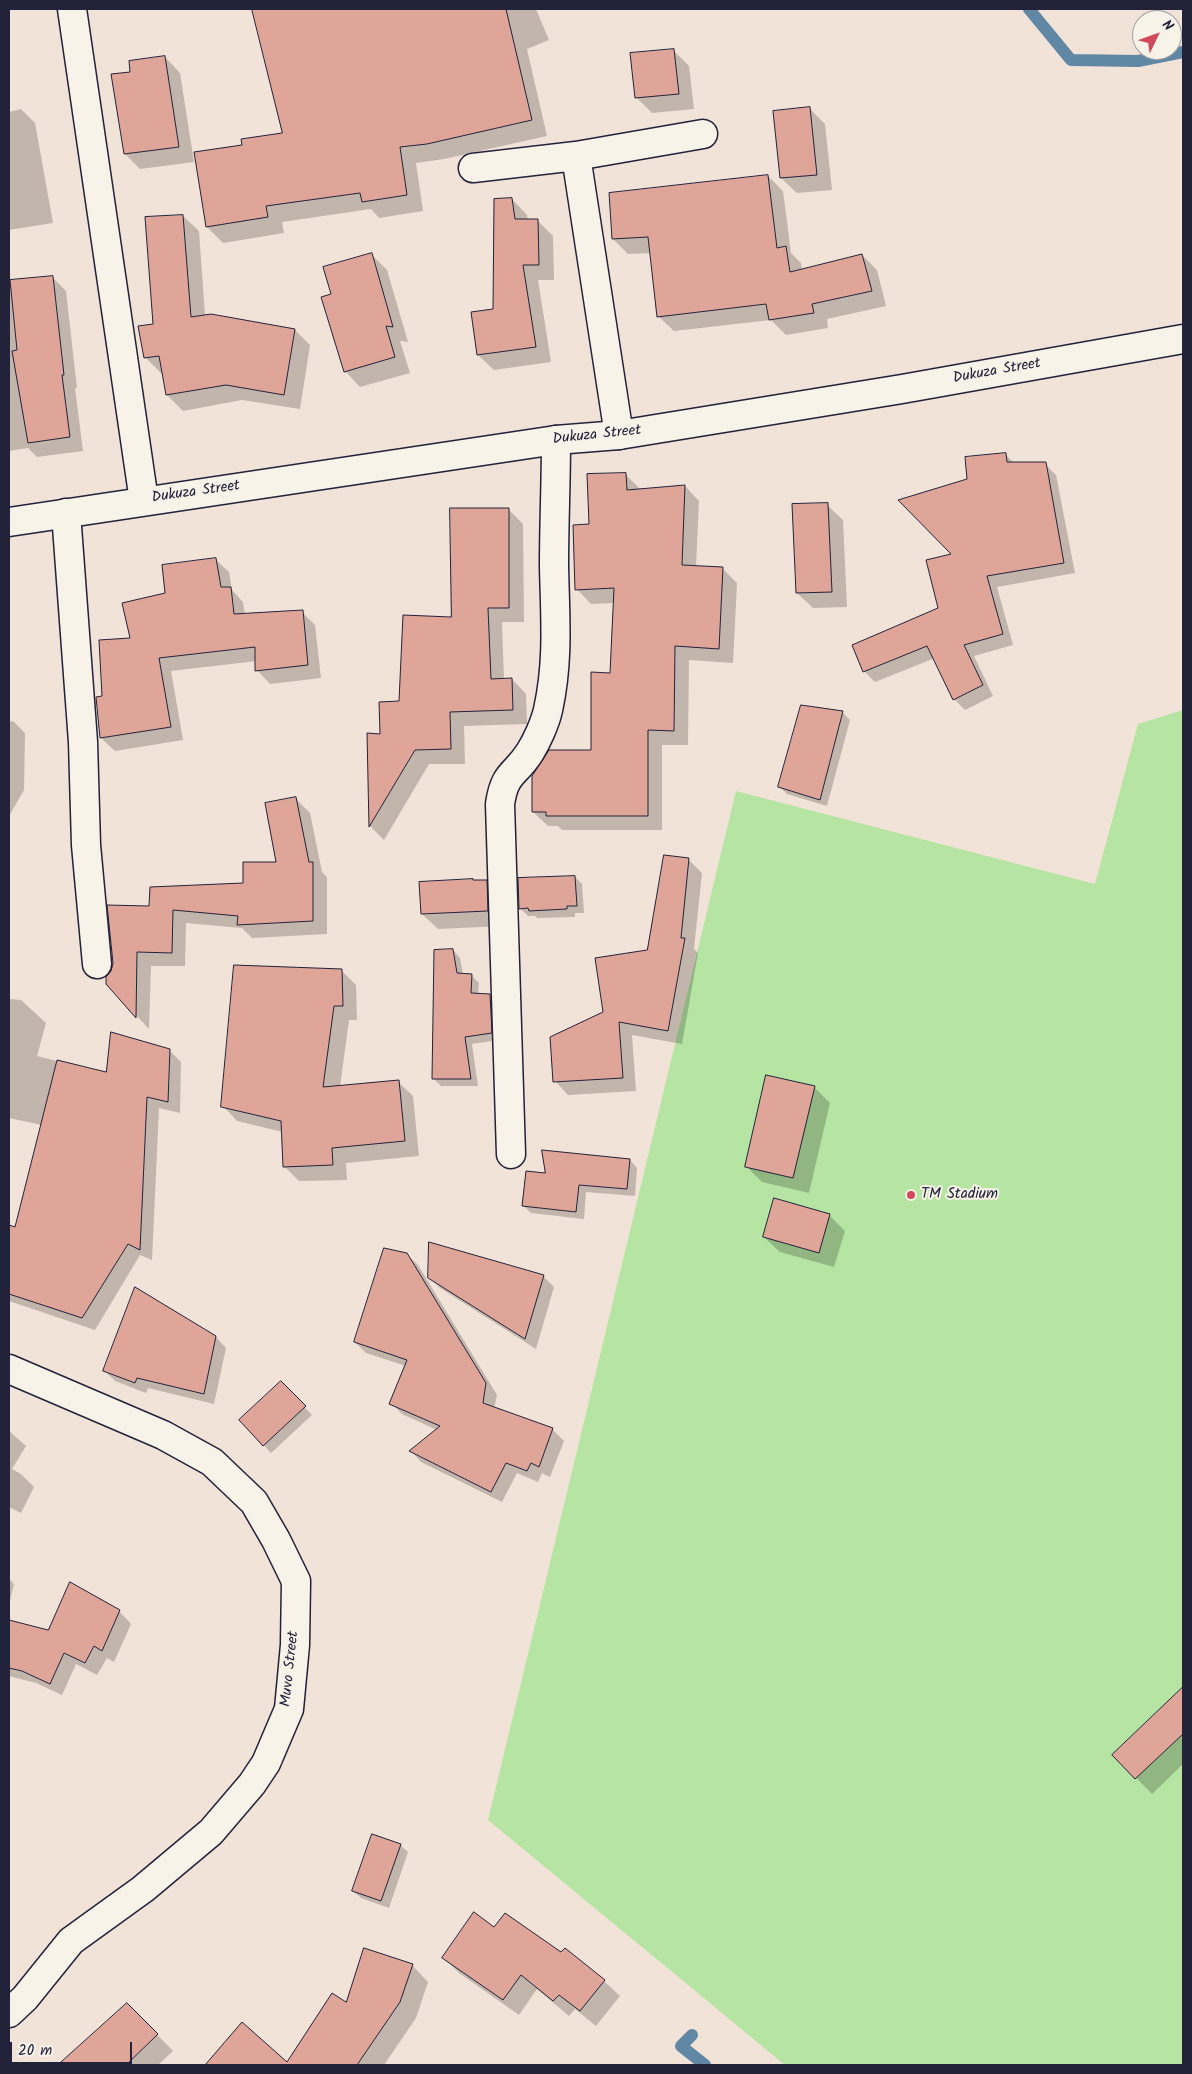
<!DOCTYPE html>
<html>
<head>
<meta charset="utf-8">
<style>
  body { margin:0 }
  #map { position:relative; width:1192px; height:2074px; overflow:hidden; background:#f2e3d8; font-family:Kalam,sans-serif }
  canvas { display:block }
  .frame { position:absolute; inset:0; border:10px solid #22223b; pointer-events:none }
  .north { position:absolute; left:1132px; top:10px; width:50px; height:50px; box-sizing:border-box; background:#f7f3e8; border:1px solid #a29fa3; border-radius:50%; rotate:48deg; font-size:14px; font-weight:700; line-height:20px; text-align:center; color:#22223b }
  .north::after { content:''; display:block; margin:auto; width:18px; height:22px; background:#d1495b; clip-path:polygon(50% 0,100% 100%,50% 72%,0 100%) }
  .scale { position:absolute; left:10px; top:2042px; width:122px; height:22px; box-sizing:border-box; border:2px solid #22223b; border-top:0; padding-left:6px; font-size:15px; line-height:18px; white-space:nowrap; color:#22223b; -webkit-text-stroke:4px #f7f3e8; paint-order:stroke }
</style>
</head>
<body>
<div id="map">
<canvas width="1192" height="2074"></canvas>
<div class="frame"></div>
<div class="north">N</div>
<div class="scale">20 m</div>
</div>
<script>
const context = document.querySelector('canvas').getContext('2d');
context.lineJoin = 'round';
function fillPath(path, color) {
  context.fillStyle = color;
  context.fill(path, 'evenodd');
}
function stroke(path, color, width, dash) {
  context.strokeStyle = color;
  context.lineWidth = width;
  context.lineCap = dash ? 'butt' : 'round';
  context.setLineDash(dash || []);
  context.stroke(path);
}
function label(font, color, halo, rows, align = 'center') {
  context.font = font + ' Kalam,sans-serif';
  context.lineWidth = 4;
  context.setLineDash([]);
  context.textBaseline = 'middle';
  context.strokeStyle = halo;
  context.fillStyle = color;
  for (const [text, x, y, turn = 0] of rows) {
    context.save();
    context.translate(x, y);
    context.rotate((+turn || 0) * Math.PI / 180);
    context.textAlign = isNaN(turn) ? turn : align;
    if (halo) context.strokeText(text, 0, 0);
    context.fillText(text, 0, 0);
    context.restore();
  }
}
fillPath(new Path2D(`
  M1183 710V2065H785L488 1820 736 791 1095 884 1138 724Z`), '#b6e4a2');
fillPath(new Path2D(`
  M253 9H536L549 40 527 49 547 136 444 159 416 163 423 211 379 218 371 209 282 222 284 233 223 243 207 227 243 146 284 134Z
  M673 50 689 66 694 109 652 113 636 97Z
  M165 57 180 73 194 162 140 169 125 154 131 73Z
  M809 108 825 124 832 190 797 193 781 178Z
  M21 109 35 123 53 223 9 230V112Z
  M768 176 783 191 791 253 801 263 802 271 862 255 877 270 886 306 827 319 828 328 786 335 771 320 674 331 658 316 651 253 628 254 613 239Z
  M512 199 527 215 528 221H538L553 236 554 280H538L551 362 494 370 478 355 495 310Z
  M183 216 199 231 205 316 295 330 310 345 300 409 242 400 183 411 167 395 163 373H161L146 358Z
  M371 254 387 270 408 342 400 341 410 373 360 387 345 371 332 294Z
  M52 277 66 291 77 388H75L83 451 37 457 28 448 9 451V281Z
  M1005 454 1014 463 1045 464 1056 475 1075 573 997 587 1013 645 974 656 993 696 965 710 954 699 935 658 875 682 864 671 940 609 954 555 968 480Z
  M626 475 641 490 685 486 699 501 696 567 722 568 737 583 733 663 689 660 688 745H662V830H562L558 826H548L533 812 592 752 611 674 614 603 591 604 577 589 590 525Z
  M827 505 843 520 847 607 813 608 797 593Z
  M508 509 523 524 524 622H502L504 680 512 679 526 694 527 724 464 726 465 764H429L384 840 370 826 368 734 381 735 452 618Z
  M215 559 229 572 232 590 243 602 245 615 302 612 315 625 321 678 270 684 257 670V661L171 671 183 740 115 751 101 738 103 697 131 639 167 594Z
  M842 712 850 720 827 806 787 794 780 787Z
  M9 713 10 722 13 721 25 733 24 790 9 816Z
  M296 799 310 813 322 872 327 877V934L252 938 242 928 186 923 185 966H151L149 1029 107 984 151 908 245 885 277 863Z
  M688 859 702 873 694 949 698 953 682 1044 632 1035 636 1091 568 1095 555 1081 648 952Z
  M575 877 582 884 584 913H575V917L537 918 535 916H528L520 908Z
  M486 881 502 897 503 926 438 929 422 914Z
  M453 950 460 958 463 975H471L479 983 478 995 490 996 498 1003 499 1040 472 1044 478 1086H441L434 1079Z
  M341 970 356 985 357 1020H349L340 1087 398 1082 413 1096 419 1156 346 1163 347 1180 299 1181 284 1166 283 1132 237 1121 223 1106Z
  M9 999 21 1000 46 1023 37 1056 107 1074 169 1050 181 1062 180 1113 159 1108 152 1260 140 1255 95 1330 9 1301V1226L16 1229 42 1125 9 1118Z
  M814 1087 830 1103 809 1193 762 1182 746 1166Z
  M630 1160 637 1168 635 1196 586 1192 584 1219 531 1213 523 1205 547 1174Z
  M829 1215 845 1231 834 1267 780 1252 764 1237Z
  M406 1254 418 1265 497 1395 494 1409 553 1430 564 1441 550 1477 542 1473 538 1482 517 1473 502 1502 421 1462 411 1451 437 1430 402 1414 391 1403 406 1366 366 1353 355 1342Z
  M543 1276 554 1287 536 1349 440 1288 429 1277Z
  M216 1337 226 1348 214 1404 148 1388 146 1393 115 1381 105 1371Z
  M281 1383 312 1415 271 1453 240 1420Z
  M9 1431 26 1446 12 1469 21 1474 34 1487 21 1513 9 1507Z
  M9 1579 14 1584 9 1605Z
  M119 1611 131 1624 114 1662 107 1658 97 1675 76 1664 62 1695 36 1683 9 1676V1621L48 1632Z
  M1183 1688V1764L1152 1794 1114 1755Z
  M400 1845 408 1852 389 1908 361 1898 353 1891Z
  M495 1929 562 1954 604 1981 620 1996 596 2026 575 2009 569 2016 537 1989 519 2015 459 1973 444 1958Z
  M412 1965 428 1982 416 2018 384 2065H228L216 2054 287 2063 346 2004Z
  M127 2004 173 2051 158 2065H60Z`), '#0003');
stroke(new Path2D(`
  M1029 9 1071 60 1138 61 1183 52
  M692 2035 681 2046 705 2065`), '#6087a4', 12);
const building = new Path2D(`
  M252 9H506L532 120 427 144 400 147 407 195 362 202 360 193 266 206 268 217 206 227 194 152 242 145 241 139 282 133Z
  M674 49 679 94 635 98 630 53Z
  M165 56 179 147 124 154 111 74 130 72 129 61Z
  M810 107 817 175 780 178 773 111Z
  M768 175 777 248 786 246 790 272 862 254 872 291 812 304 814 313 769 320 766 304 657 317 648 237 612 239 609 193Z
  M512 198 515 219H538L539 265H523L536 347 477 355 471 312 493 309 494 199Z
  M183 215 191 317 211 314 295 329 284 395 226 385 166 395 159 356 144 358 138 326 153 324 145 217Z
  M372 253 393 327 386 326 395 357 344 372 321 297 331 294 323 267Z
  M53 276 64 375H62L70 437 28 443 12 351 17 350 10 280Z
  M1006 453 1007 462H1046L1064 563 987 576 1003 634 964 645 983 685 953 700 927 646 863 672 852 645 938 608 926 560 951 554 898 500 967 479 965 457Z
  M626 473 627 490 685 485 682 565 723 567 719 649 675 646 674 731 648 730V816H546V812H532V776L549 750H591V672L610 673 614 588 575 590 573 525 589 524 587 474Z
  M828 503 832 592 796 593 792 504Z
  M450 508H509V608H488L491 679 512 678 513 710 450 712 451 749 415 750 369 827 367 733 380 734 379 702 399 701 403 615 451 617Z
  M216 558 221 587H231L234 614 303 610 308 665 255 671V647L159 658 171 727 100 738 96 697 102 696 99 640 130 638 122 603 165 593 162 565Z
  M801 705 843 711 820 800 778 787Z
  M296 797 309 862H313V921L237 925 238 916 173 910 172 953 137 952 136 1018 106 984V977L111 971 113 963 107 905 149 906 150 887 243 883V862H276L265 803Z
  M664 855 689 858 681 938H685L668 1031 619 1022 623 1078 553 1082 550 1037 603 1012 595 958 647 950Z
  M575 876 577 906H567V909L529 911 528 908 519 909 518 878Z
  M473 879V880H487L488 911 421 914 419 882Z
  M453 949 457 973 472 974 471 993 490 994 492 1033 465 1037 471 1079H432L434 950Z
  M234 965 342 969 343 1006H334L323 1087 399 1080 405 1141 332 1148 333 1165 283 1167 281 1121 221 1107Z
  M111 1032 170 1049 168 1102 147 1097 140 1250 128 1244 82 1318 9 1294V1225L15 1227 57 1060 106 1072Z
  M766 1075 815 1086 793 1178 745 1167Z
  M542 1150 630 1159 627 1189 579 1185 576 1212 522 1206 526 1171 545 1173Z
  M774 1198 830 1214 819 1253 763 1237Z
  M429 1242 544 1275 525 1339 428 1278Z
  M384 1248 407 1253 486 1383 483 1403 553 1428 539 1467 531 1463 527 1471 506 1463 491 1492 409 1451 440 1426 389 1404 407 1360 354 1342Z
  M135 1287 216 1336 204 1394 137 1378 135 1383 103 1371Z
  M281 1381 306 1406 263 1446 239 1420Z
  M70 1582 120 1610 102 1651 94 1646 85 1663 64 1653 50 1684 22 1671 9 1668V1620L48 1630Z
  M1183 1687V1734L1135 1779 1112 1755Z
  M372 1834 401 1844 381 1901 352 1891Z
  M474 1912 494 1927 505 1913 561 1952 565 1948 605 1980 580 2011 559 1995 553 2001 521 1975 503 2000 442 1958Z
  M364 1948 413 1964 400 2002 357 2065H205L242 2022 287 2062 332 1993 346 2002Z
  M127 2003 158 2034 126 2065H58Z`);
fillPath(building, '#dea598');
stroke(building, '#22223b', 1);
const street = new Path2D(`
  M72 9 144 501
  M576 156 619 435
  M473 168 576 156 703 134
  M66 513 83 742 86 845 97 964
  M511 1154 500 804C505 771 515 776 530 752 537 741 545 723 548 710 559 660 555 616 554 566 554 524 556 482 556 440
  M9 1369 163 1435 212 1462 254 1502 276 1540 296 1581 295 1645 289 1709 266 1763 252 1784 211 1832 143 1889 71 1941 25 1998 9 2013`);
const secondary = new Path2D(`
  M9 522 556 440 619 435 902 389 1183 339`);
stroke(street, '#22223b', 31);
stroke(secondary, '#22223b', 31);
stroke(street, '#f7f3e8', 28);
stroke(secondary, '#f7f3e8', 28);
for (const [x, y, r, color] of [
  [911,1195,5,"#d1495b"]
]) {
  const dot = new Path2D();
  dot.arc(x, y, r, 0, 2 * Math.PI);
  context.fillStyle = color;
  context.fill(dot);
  stroke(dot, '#f7f3e8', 2);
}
label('15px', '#22223b', '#f7f3e8', [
  ["Dukuza Street",997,372,-10],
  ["Dukuza Street",597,436,-6],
  ["Dukuza Street",196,493,-8],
  ["Muvo Street",291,1669,-84]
]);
label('15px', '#22223b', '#f7f3e8', [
  ["TM Stadium",921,1195]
], 'left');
</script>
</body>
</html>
